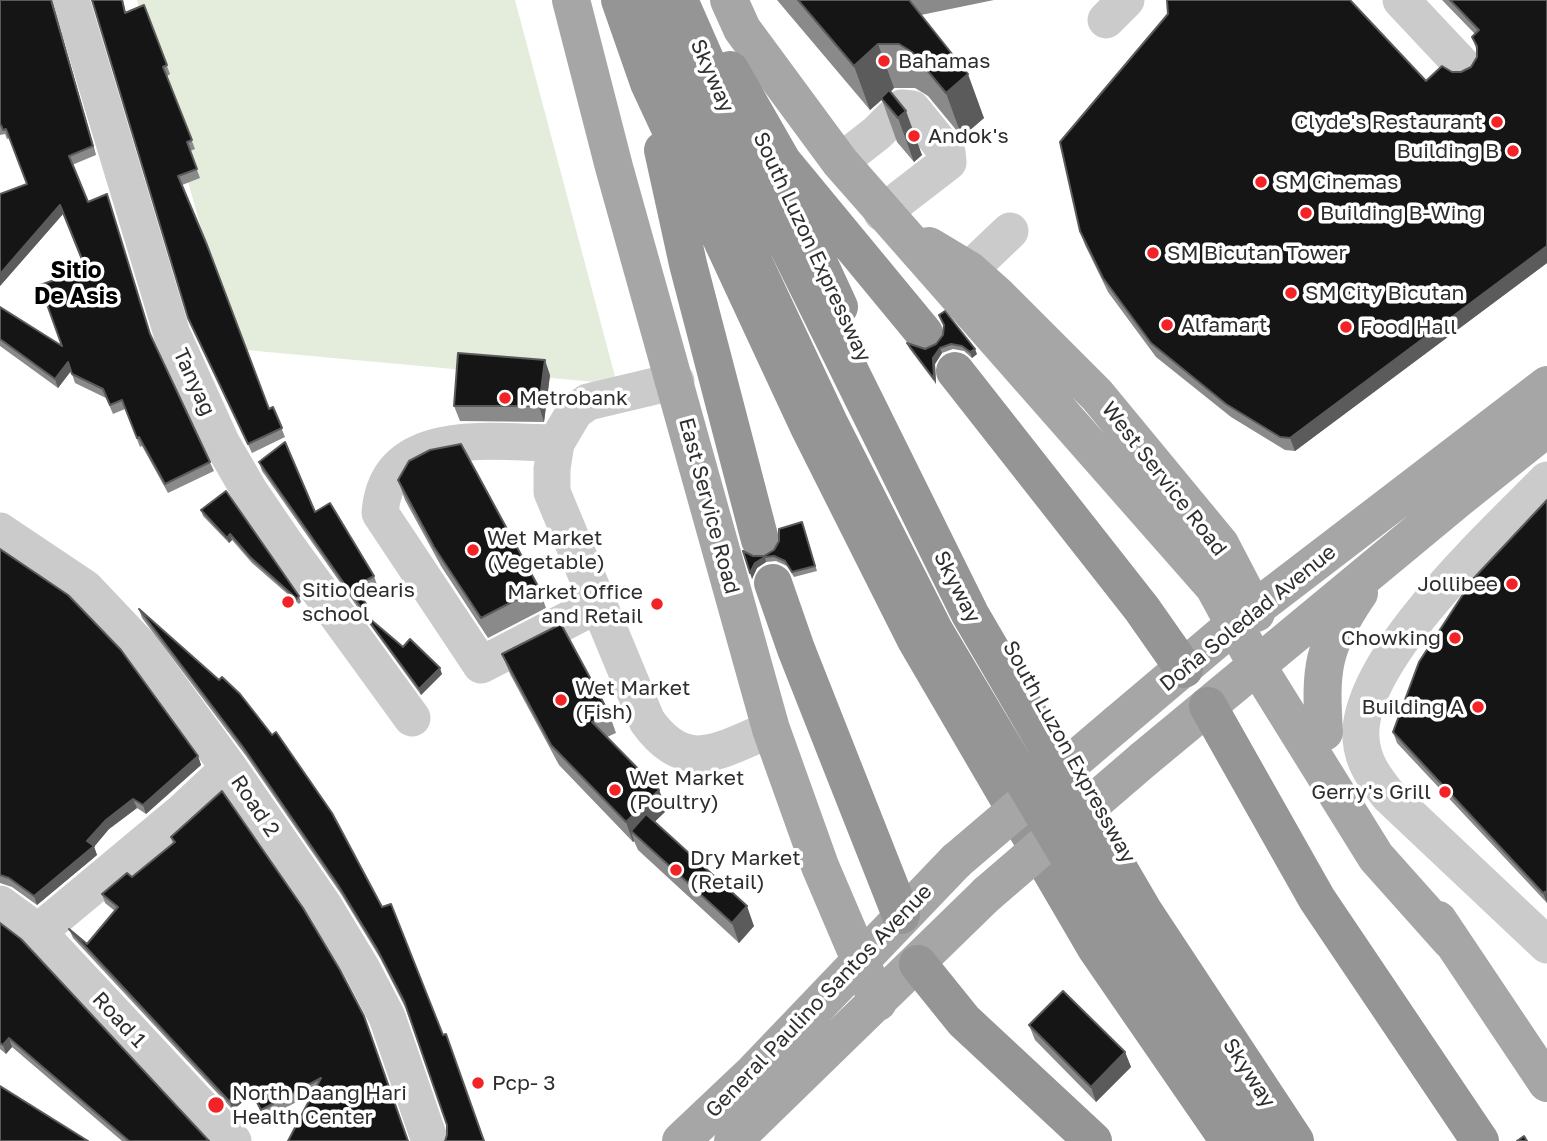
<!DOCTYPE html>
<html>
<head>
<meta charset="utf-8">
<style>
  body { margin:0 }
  canvas { display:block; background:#fff }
</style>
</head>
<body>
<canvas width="1547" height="1141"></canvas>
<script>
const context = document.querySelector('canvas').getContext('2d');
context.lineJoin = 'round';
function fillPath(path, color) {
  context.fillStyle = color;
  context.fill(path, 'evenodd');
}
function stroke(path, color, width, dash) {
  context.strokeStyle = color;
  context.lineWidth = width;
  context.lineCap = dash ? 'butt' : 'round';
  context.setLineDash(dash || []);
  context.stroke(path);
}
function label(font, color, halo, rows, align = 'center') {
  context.font = font + ' "Golos Text",sans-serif';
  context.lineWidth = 7;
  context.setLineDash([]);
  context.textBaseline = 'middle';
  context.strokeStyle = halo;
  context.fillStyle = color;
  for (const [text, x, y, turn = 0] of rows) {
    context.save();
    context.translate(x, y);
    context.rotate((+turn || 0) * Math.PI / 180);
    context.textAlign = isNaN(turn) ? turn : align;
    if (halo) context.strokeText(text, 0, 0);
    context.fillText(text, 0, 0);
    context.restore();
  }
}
fillPath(new Path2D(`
  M137 0H515L617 384 235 349Z`), '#e4eddb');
stroke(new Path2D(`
  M71 0 172 334 221 442 250 492 284 542 412 718
  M1401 0 1462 65
  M1106 20 1126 0
  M840 162 877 133 902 108 912 109 947 152 948 162 882 213
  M969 270 1010 231
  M676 381 588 402 575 411 556 443 552 469V492L647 721C686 776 720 750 771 729
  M556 443C493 443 387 424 380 513L481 665 599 604
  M1547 480C1495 533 1355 661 1361 739 1363 763 1374 777 1388 795L1547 945
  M0 531 85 588 140 646 229 768 324 906 362 969 387 1017 430 1141
  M0 904 38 932 233 1141
  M38 932 182 812 229 768`), '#cbcbcb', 37);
stroke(new Path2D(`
  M571 0 614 167 771 729 820 866 878 1002
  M729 0 742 29 840 162 1214 587 1256 664 1376 857 1451 941
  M929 246 969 270 998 296 1097 395 1220 544 1256 613
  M1118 723 1235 624 1547 385
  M1324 732C1320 669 1322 647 1359 593
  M1144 759 1459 498 1547 428
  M1438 920 1547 1083
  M681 1141 754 1072 956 861
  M733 1141 987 894`), '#a6a6a6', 38);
stroke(new Path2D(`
  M620 0 649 83 809 427 916 640 1096 948 1229 1141
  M730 70 782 161 924 333
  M756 127 839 307
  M663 150 688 264 760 540
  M955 371 1142 609 1184 669
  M773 583 796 649 901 915
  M1208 706 1317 899 1480 1141
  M918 964 964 1021 1093 1141`), '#959595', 38);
stroke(new Path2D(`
  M956 861 1118 723
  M987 894 1144 759`), '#a6a6a6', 38);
stroke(new Path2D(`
  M644 0 744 242 829 423 935 632 1113 931 1257 1141
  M679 0 780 230 970 614 1144 912 1295 1141`), '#959595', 38);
fillPath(new Path2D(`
  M0 0H52L96 155 72 165 88 202 214 471 168 493 142 446 140 447 125 409 113 414 106 398 75 383 71 371 58 388 0 346V307L62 346 85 269 63 214 0 286V194L27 184 10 138 7 139 5 134 0 135Z
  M92 0H123L126 13 144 5 170 74 167 76 195 149 190 151 200 178 182 185 269 409 273 407 285 437 252 453 188 318Z
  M777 0H994L921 15 984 118 962 137 928 96 915 88H894L891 92 922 155 914 162 897 142 882 100 870 110Z
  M1442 0H1547V263L1295 451 1285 450 1231 417 1156 357 1108 292 1085 245 1080 231 1426 81 1452 72H1461L1471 67 1477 57V51L1472 37 1475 34Z
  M943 335 977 354 972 358 964 351 953 349 942 353 935 364 936 384 909 348 907 343 925 349 936 344Z
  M550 375 544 422 460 421 454 406Z
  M259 462 315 512 374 576 377 585 360 595 370 614 367 616 403 647 442 674 421 695 365 618 262 471Z
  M398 480 539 588 546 608 488 638 441 566 405 500Z
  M226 491 299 596 301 602 299 604 252 563 232 540 229 543 203 516 201 510Z
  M1547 500V903L1397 743 1393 732Z
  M804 527 817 571 794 577 787 566 776 561 766 562 757 568 752 579 753 556H764Z
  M0 549 198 756 201 765 146 814 137 808 109 829 94 846 97 855 37 905 12 887 0 883Z
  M139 609 219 680 240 694 485 1141 447 1135V1125L406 1009 380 958 341 894 246 756 142 618Z
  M502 654 609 713 616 733 607 737 659 790 667 810 654 822 754 926 739 943 638 850 634 841 633 842 559 765 510 674Z
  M171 837 408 1141 313 1093 265 1119 252 1094 233 1110 73 938 69 929 87 944 115 911 105 903 102 894 132 877 173 844Z
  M0 923 209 1141H122L12 1047 6 1054 0 1049Z
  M1029 1025 1125 1052 1131 1067 1096 1102 1035 1040Z`), '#8a8a8a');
fillPath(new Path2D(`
  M51 0H52L96 155 93 146Z
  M878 44 894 88 870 110 854 66Z
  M968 74 984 118 962 137 946 93Z
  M906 111 922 155 914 162 898 118Z
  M60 205 63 214 0 286V274Z
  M1547 246V263L1295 451 1290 438Z
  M940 348 942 353 935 364 936 384 934 379 933 358Z
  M975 349 977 354 972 358 970 352Z
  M545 360 550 375 544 422 539 406Z
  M68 362 71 371 58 388 55 379Z
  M230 534 232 540 229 543 227 538Z
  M765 557 766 562 757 568 752 579 750 573 755 563Z
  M367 605 370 614 366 617 363 613 365 618 362 609Z
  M440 668 442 674 421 695 419 689Z
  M198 756 201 765 146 814 143 805Z
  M659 790 667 810 638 838 631 831 634 841 633 842 626 822Z
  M133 799 137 808 109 829 94 847 97 855 37 905 34 896 87 841 106 820Z
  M1547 891V903L1543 893Z
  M747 906 754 926 739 943 732 923Z
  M9 1038 12 1047 6 1054 3 1045Z
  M1125 1052 1131 1067 1096 1102 1091 1087Z
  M248 1085 252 1094 233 1110 229 1101Z`), '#5b5b5b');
const building = new Path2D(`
  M0 0H51L93 146 69 156 88 202 107 194 150 334 210 462 165 484 139 437 137 438 122 400 110 405 103 389 72 374 68 362 55 379 0 339V307L62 346 40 285 86 269 60 205 0 274V194L27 184 6 129 3 130 1 125H0Z
  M92 0H122L125 13 144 5 167 65 163 67 192 140 187 142 197 169 178 176 207 245 269 409 273 407 282 428 248 444 188 318Z
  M798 0H909L968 74 946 93 912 52 899 44H878L854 66Z
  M1167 0H1350L1426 81 1442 66 1452 72H1461L1471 67 1477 57V46L1472 37 1479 30 1450 0H1547V246L1290 438 1280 437 1226 404 1151 343 1103 278 1080 231 1060 142 1168 14Z
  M889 90 906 111 898 118 881 98Z
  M945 311 975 349 970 352 962 346 951 344 940 348 933 358 934 379 907 343 925 349 936 344 943 335 944 325 939 315Z
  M458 353 545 360 539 406H454Z
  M285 442 315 512 330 503 374 576 354 587 367 605 362 609 259 462Z
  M461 444 539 588 481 618 434 547 398 480 409 461 430 450Z
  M226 491 299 596 297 599 250 557 230 534 227 538 201 510Z
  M1547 500V891L1543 893 1393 732 1419 662 1473 579Z
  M802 522 815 566 792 572 785 561 774 556 765 557 755 563 750 573 743 551 753 556H764L774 550 779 541V529Z
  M0 549 68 595 121 650 198 756 143 805 133 799 106 820 87 841 94 846 34 896 9 878 0 875Z
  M139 609 219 680 222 677 240 694 272 735 276 732 332 813 382 907 391 904 443 1035 446 1034 484 1141H445L447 1135V1125L404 1001 377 949 338 885 243 747Z
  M363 613 403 647 410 639 440 668 419 689Z
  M561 624 609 713 592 722 659 790 626 822 551 745 502 654Z
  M222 791 303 908 340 970 364 1016 408 1141H288L321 1078 261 1110 248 1085 229 1101 69 929 87 944 118 907 102 894 127 873 132 877 175 842 171 837Z
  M646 814 747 906 732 923 631 831Z
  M0 923 21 939 209 1141H129L9 1038 3 1045 0 1043Z
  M1063 991 1125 1052 1091 1087 1029 1025Z
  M0 1086 88 1141H0Z
  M1524 1136 1527 1141H1517Z`);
fillPath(building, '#151515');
stroke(building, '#5b5b5b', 2);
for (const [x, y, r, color] of [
  [884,61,7,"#f32226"],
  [1497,122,7,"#f32226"],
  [914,136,7,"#f32226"],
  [1513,151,7,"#f32226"],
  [1261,182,7,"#f32226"],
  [1306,213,7,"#f32226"],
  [1153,253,7,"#f32226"],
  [1291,293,7,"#f32226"],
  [1167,325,7,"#f32226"],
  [1346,327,7,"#f32226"],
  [505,398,7,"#f32226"],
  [473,550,7,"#f32226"],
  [1512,584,7,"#f32226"],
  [288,602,7,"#f32226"],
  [657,604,7,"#f32226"],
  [1455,638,7,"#f32226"],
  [561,700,7,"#f32226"],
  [1478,707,7,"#f32226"],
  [615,790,7,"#f32226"],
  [1445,792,7,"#f32226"],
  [676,870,7,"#f32226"],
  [478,1083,7,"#f32226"],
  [216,1105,9,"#f32226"]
]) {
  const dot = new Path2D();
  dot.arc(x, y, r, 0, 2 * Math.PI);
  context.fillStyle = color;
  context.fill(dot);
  stroke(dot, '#fff', 2.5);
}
label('21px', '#2e2e2e', '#fff', [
  ["Bahamas",898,61],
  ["Clyde's Restaurant",1483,122,"right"],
  ["Andok's",928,136],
  ["Building B",1499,151,"right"],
  ["SM Cinemas",1275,182],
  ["Building B-Wing",1320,213],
  ["SM Bicutan Tower",1167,253],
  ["SM City Bicutan",1305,293],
  ["Alfamart",1181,325],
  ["Food Hall",1360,327],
  ["Metrobank",519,398],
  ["Wet Market",487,538],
  ["(Vegetable)",487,562],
  ["Jollibee",1498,584,"right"],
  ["Sitio dearis",302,590],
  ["school",302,614],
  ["Market Office",643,592,"right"],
  ["and Retail",643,616,"right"],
  ["Chowking",1441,638,"right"],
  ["Wet Market",575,688],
  ["(Fish)",575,712],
  ["Building A",1464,707,"right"],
  ["Wet Market",629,778],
  ["(Poultry)",629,802],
  ["Gerry's Grill",1431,792,"right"],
  ["Dry Market",690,858],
  ["(Retail)",690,882],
  ["Pcp- 3",492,1083],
  ["North Daang Hari",232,1093],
  ["Health Center",232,1117]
], 'left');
label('21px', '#2e2e2e', '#fff', [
  ["Skyway",712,76,66],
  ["South Luzon Expressway",812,247,65],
  ["Tanyag",194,382,65],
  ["West Service Road",1164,479,52],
  ["East Service Road",709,506,75],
  ["Skyway",957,587,63],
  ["Doña Soledad Avenue",1248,618,-39],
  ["South Luzon Expressway",1069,752,61],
  ["Road 2",255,806,56],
  ["General Paulino Santos Avenue",819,1001,-46],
  ["Road 1",119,1020,47],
  ["Skyway",1249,1073,57]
]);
label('bold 23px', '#000', '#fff', [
  ["Sitio",76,271],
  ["De Asis",76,297]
]);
</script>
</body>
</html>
